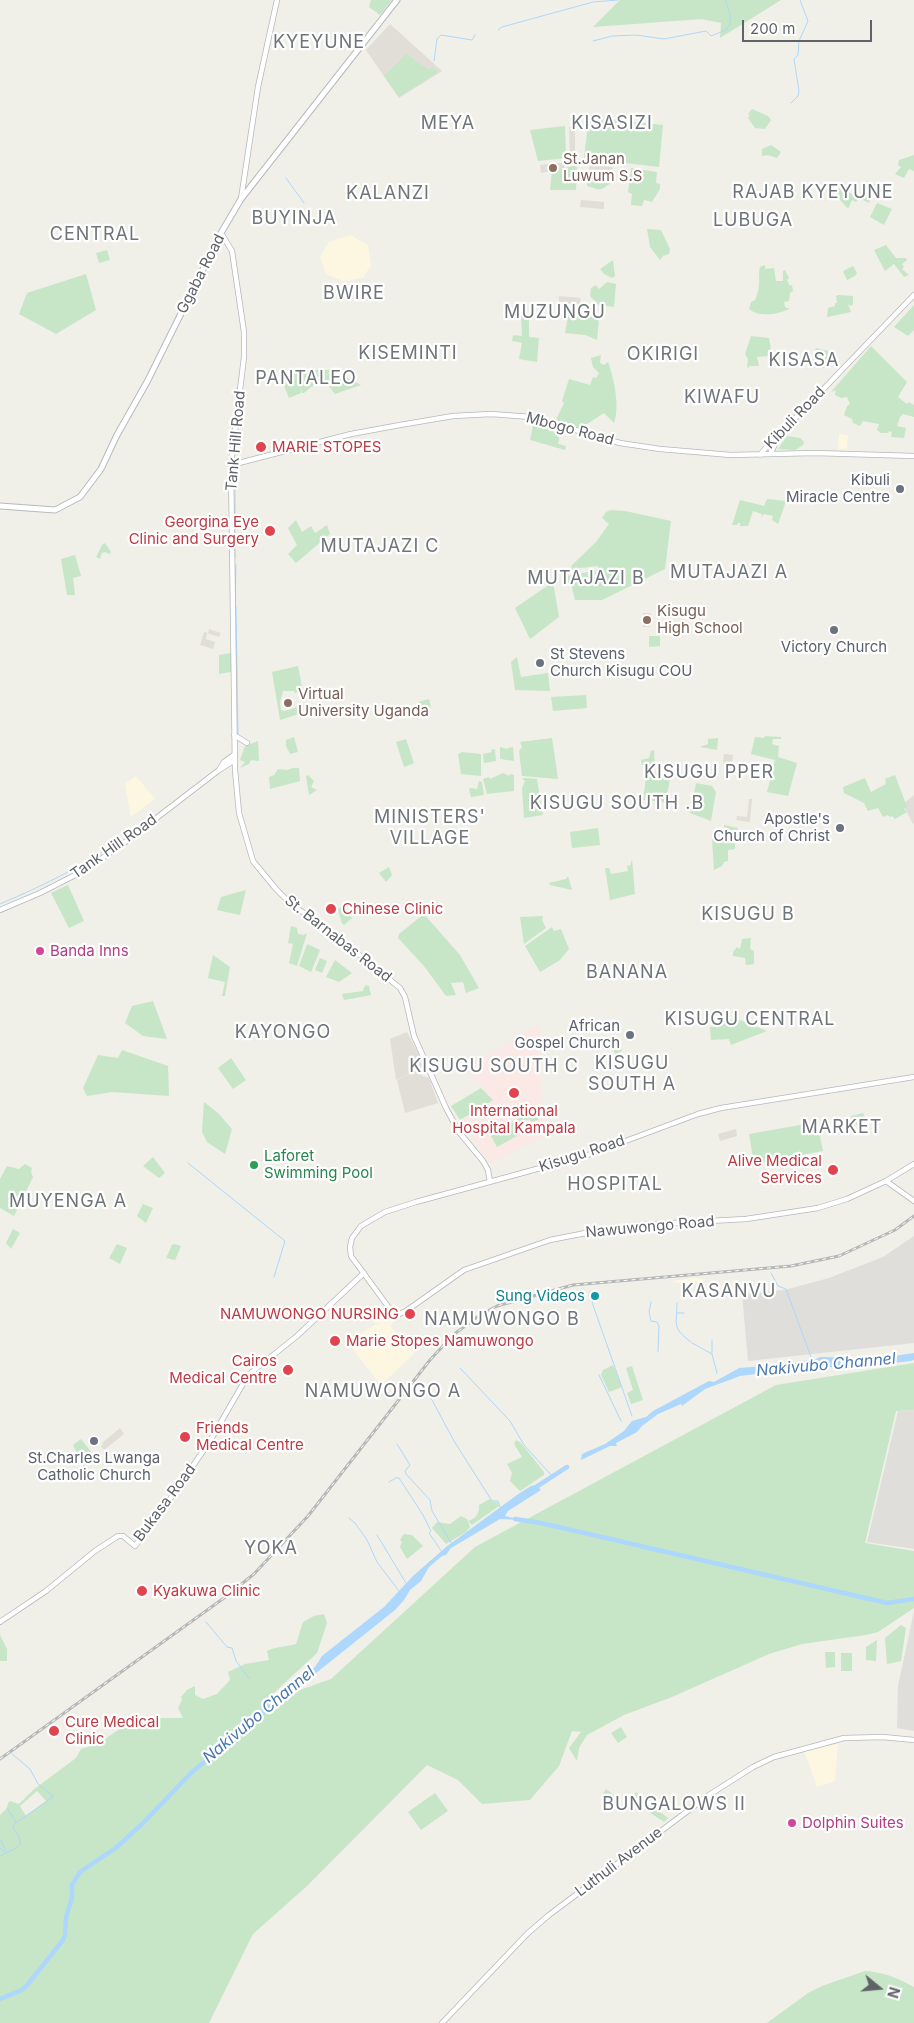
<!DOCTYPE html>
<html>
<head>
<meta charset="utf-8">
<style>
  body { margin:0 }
  #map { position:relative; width:914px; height:2023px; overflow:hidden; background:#f0efe8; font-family:Inter,sans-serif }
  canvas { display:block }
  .north { position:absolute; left:854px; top:1963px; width:50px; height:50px; -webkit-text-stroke:4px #fff; paint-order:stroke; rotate:107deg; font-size:14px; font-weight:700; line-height:20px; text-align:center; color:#5f6367 }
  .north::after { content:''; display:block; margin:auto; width:18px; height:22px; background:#5f6367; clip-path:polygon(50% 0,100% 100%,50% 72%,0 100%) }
  .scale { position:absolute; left:742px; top:20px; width:130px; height:22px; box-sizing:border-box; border:2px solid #5f6367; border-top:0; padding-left:6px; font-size:15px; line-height:18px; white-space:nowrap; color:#5f6367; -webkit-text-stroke:4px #fff; paint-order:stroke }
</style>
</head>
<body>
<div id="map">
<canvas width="914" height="2023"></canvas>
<div class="north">N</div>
<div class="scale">200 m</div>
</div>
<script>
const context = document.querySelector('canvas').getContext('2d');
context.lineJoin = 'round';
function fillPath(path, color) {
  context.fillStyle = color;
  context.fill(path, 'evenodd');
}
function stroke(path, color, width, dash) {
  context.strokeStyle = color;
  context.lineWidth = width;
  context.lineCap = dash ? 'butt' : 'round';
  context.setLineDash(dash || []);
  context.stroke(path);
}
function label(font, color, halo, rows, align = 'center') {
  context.font = font + ' Inter,sans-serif';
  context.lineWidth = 4.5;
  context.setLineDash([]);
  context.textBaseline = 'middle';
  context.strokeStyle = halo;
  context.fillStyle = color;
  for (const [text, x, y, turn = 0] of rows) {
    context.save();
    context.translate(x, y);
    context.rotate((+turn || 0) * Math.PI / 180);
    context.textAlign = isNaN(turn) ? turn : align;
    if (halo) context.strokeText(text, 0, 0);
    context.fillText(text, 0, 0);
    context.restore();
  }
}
fillPath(new Path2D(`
  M350 235 368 245 371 265 363 278 343 281 326 274 320 257 329 242Z
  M839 434 848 435 847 449H838Z
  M136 776 155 799 131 817 125 784Z
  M693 1278 703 1279V1281L693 1282 686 1285 672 1281Z
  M396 1303V1309L402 1308 406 1314 397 1319 390 1326 415 1353 381 1385 347 1342 376 1324 373 1320 387 1307Z
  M838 1744 835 1781 817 1787 804 1751Z`), '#fdf7e1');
fillPath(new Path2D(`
  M914 1236V1343L748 1361 742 1294 784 1290 829 1278 883 1257Z
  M914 1410V1549L867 1542 898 1411Z
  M914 1611V1731L897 1728 898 1686Z`), '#e0deda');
fillPath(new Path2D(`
  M390 24 442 71 399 98 366 50Z
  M569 127H575V160H570Z
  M555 163H565V168L541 173 540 165Z
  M590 165 613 167 611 175 589 170Z
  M581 200 604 202V209L580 207Z
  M559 296 581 298 580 304 559 303Z
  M643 613H651L650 627H643Z
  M209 629 221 633 219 637 207 633 206 639 215 642 213 649 200 645 204 632 208 633Z
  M724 754 733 755 731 770 725 769 726 764 723 763Z
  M914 795V823L913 824 903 804Z
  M749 799H752L750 822 736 820 737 816 747 817Z
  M407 1032 425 1067 396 1080 390 1039Z
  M421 1069 422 1076 429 1078 438 1103 405 1113 397 1080Z
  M736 1129 737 1136 720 1141 718 1134Z
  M120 1428 124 1434 104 1450 101 1446 103 1445 102 1443Z`), '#e0ded6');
fillPath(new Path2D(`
  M539 1024 542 1051 537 1055 541 1062 544 1135 542 1138 491 1163 463 1126 460 1120 493 1100 465 1068Z
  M185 1431 187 1433 189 1431 193 1435 183 1446 177 1440Z`), '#fbe9e6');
fillPath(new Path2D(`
  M371 0H392L380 15 369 7Z
  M620 0H781L720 38 721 23 702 19 593 27Z
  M406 54 429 70 433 67 438 72 399 97 384 76Z
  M752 109 768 116 771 120 765 129 755 128 748 118 750 115 748 114Z
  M589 117 663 125 659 167 584 158Z
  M565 126 566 158 538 161 530 130Z
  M771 145 781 152 777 158 768 155 762 156V149Z
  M914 155V171L909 169 904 178 895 174 901 167 898 165 899 160Z
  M577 165 576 190H550L552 171Z
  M631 168 657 172 656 183 660 184V189L652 202 644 200 642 206 631 205 632 194 628 192Z
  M595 171 611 175 612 182C599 192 601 190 587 186V182Z
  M867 181 876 185 869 203 859 198 856 202 852 200 848 209 834 193 839 187 859 198Z
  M877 203 892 209 884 225 870 217Z
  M647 229 661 230 670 249 669 254 663 256 660 260 650 247Z
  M886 245 896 258H906L907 260 902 264 904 267 902 269 909 275 904 277 894 264 885 271 874 250Z
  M107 250 110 260 99 263 96 253Z
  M613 260 615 276 612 278 604 274 600 269Z
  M765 265V269L774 268 776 281H783V271L785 270 789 278 787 280 790 286 792 285 793 291 790 293 789 301 784 302 785 307 790 309C777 314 760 318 749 309L751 302 755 300C757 296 759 289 759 284 760 278 758 274 760 267Z
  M853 266 857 273 855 276 847 280 843 271Z
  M86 274 96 310 56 334 19 314 27 293Z
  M607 282 616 284 614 307 599 305 590 296 591 288 596 285 599 289Z
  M838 295 853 296V304L851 306 848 304 851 312 827 317 828 308 835 306V303H837L836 296Z
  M914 305V330L908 336 894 327Z
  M569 311 599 319 597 340 585 335 565 333Z
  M521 315H529V337L539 338 537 362 519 359 522 343 512 341 513 335 522 336Z
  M751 336 769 338 771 350H769V356L757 357 759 366H749V368L747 367 748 359 745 354Z
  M871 346 907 382 898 397 907 404 909 402 914 405V417L903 414 900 417 897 426 906 428 904 438 891 437 892 432 889 431 888 433H881L877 430 879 424 863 421 860 426 853 423 852 419 844 415 847 406 850 404 847 397 841 398 835 395 836 390 831 392Z
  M816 348 828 351 827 368H811V362H813Z
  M601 355 600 363 604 365 608 362C614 378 620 407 614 423L604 413 581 428 555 422 564 403 562 401 569 379 590 385 593 377 596 378 599 373 593 367 591 358Z
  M292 368 302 380V376L298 370H332L304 393H302V388L301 393 289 398 281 378Z
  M334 371 361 385 335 394 324 380 325 376Z
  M534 421 561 430 558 444 566 446 565 450 530 440Z
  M787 436 800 438 804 442 803 445 795 450 778 449Z
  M767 499 786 501 778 524 772 520 773 516 764 514 761 517 762 514 753 511 748 526H740V523H738L737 525H732L740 500 764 506Z
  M611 510 625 511 671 521 665 569 602 600H575L571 584 561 583 566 576 599 570 598 566 572 569 571 566 596 542 609 524 602 518 606 512Z
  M296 520 302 532 311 526 315 533 327 525 330 534 296 563 288 554 297 545 288 528Z
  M105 543 111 552 109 554 105 552 102 553 100 559 96 557 102 545Z
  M75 555 81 576 73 578 75 595H67L61 559Z
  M553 582 559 617 530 639 515 608Z
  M649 636H660V646L649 647Z
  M231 653V672L219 674V655Z
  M517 657 521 677 548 673 550 691 515 690 511 662Z
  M298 666 303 692 295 693 294 691H283L280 702 281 710 285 711 297 707 299 714 280 720 272 672Z
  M586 695 587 708 553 711 551 697Z
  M429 699 431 707 421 710 419 709 418 702Z
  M765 736 781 737V739H773L772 744 779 746 778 757 797 763 788 796 767 792 775 760 751 754 755 737 764 738Z
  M294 737 298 752 290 754 286 746V740Z
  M552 738 558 779 522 776 519 751 522 747 520 742Z
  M718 738 717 750 700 747 708 744V739Z
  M406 739 414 763 404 767 396 742Z
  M258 741 259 761 251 760 249 764 240 768 245 762 240 760 245 746Z
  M500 747 507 749 508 748 513 747 514 761 500 759Z
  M495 749 496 761 484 763 483 754 492 752 491 750Z
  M654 750 655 767 642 765 641 760 649 758 651 751Z
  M462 752 481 754V776L461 774 458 754Z
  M293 768H299L300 781 270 789 269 777 274 775 278 769 287 770Z
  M647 771 671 776 665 802 643 800Z
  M503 773 509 776 510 774 514 775V791L487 794 483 779 489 777 490 779Z
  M308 775 314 781 311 787 317 790 309 795 306 776Z
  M895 775 907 807 904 809 907 812 895 819 892 816 890 817 888 815 883 817 878 808 868 811 864 803 844 793 843 787 865 778 871 792 886 784 885 779Z
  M525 778 537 779 543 815 524 818 522 788 525 781 522 779Z
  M479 781 482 782 484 795 471 797 469 789 471 788 477 789Z
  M696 783 712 786 716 792 711 821 690 813Z
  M724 825 738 828 737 833 729 834 730 840 735 839V849L728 850V861L724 862 722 866 714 870 712 839H726Z
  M598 828 600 845 572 848 570 832Z
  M632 859 635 894 610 900 605 868H609L611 874 628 871 627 865 630 866Z
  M389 867 392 875 386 882 379 873Z
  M568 876 572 890 550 885 549 883 566 879Z
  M68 885 84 921 69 928 51 893Z
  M246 890 240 915 217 910 221 897Z
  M341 906 352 918 344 925 342 923 338 910Z
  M424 914 460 955 479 988 466 993 463 982 451 983 456 995 446 996 424 966 398 938 399 934Z
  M543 916 542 920 546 928 524 944 520 917Z
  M291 926 297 928 298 934 303 935 307 933 297 966 289 963 293 944 288 943Z
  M552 927 554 931 561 929 569 949 560 960 540 972 525 946Z
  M751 938 750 949 754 951V964L746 965 745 958 733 956V952L737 947 740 949 742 939Z
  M307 944 320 950 311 972 299 966Z
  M213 955 230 967 225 996H222L225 982 208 978Z
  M320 958 327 961 322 973 315 970Z
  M335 960 352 973 339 982 326 977Z
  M367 985 369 986 371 995 344 1000 342 994 363 991 364 987Z
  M153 1001 167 1039 143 1036 125 1023 132 1006Z
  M735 1018 767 1031 731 1045 729 1039 711 1040 710 1027 724 1024Z
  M617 1037 622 1051 615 1054 610 1039Z
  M122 1050 168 1066 169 1096 112 1092 87 1096 83 1088 98 1055 118 1058Z
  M231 1058 246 1080 233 1089 218 1068Z
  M481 1088 493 1100 460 1120 451 1106Z
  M204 1102 218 1113 232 1129 225 1154 207 1142 202 1132Z
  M538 1106V1120L532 1122 529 1119 520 1123 524 1132 497 1147 491 1136Z
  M863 1113 866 1119 856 1125 851 1116Z
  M817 1122 823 1151 754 1164 749 1134Z
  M153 1157 165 1173 159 1178 143 1166Z
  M25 1164 32 1168 31 1172 33 1177 14 1216 0 1208V1179L7 1166 19 1169Z
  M143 1204 153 1208 146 1223 137 1216Z
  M13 1229 20 1233 11 1249 6 1243Z
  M117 1244 127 1248 120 1264 109 1258Z
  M174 1244 181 1246 175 1260 166 1258 172 1245Z
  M914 1363V1410L896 1411 865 1543 914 1551V1608L878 1632 866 1635 802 1644 769 1654 672 1697 624 1715 587 1735 579 1748 577 1761 569 1748 581 1732 572 1731 559 1766 530 1800 482 1804 458 1780 427 1765 307 1886 253 1934 209 2023H0V1815L7 1808 8 1803 10 1801 19 1804 33 1790 76 1758 81 1749 88 1747 93 1743 97 1744 137 1718H183L178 1708 182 1700 181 1697 187 1690 195 1686V1695L203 1699 217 1694 230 1680 228 1672 245 1664 269 1660 267 1651C277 1646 286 1647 296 1644L303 1622 314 1616 324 1614 327 1623 317 1653 263 1703 331 1679 475 1547 776 1385ZM37 1791 46 1801 26 1816 20 1806Z
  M613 1365 622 1387 609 1392 601 1375 603 1370Z
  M632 1366 643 1400 631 1404 627 1393 633 1390 626 1368Z
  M81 1439 95 1457 83 1466 73 1445Z
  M516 1440 521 1443 544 1472V1475L520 1491 510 1481 512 1473 507 1464 522 1457 514 1444Z
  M490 1499 492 1502H497L499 1506 472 1525 468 1521C477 1518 479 1514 479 1505Z
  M461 1516 467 1519 470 1527 466 1532 446 1544 432 1528 437 1522 450 1524Z
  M404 1534 412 1535 423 1546 407 1559 400 1547 402 1542 400 1540Z
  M901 1625 906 1628 901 1661 887 1664 885 1638Z
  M0 1635 7 1649V1661H0Z
  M877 1640 876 1661 866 1660V1647Z
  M825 1652H835V1667L826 1668Z
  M841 1653H852V1671H841Z
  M621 1727 627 1737 618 1743 611 1733Z
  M606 1789 618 1798 614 1804 602 1795Z
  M636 1792 650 1803 646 1809 632 1798Z
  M435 1793 448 1811 421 1830 408 1812Z
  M653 1807 668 1818 664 1822 649 1812Z
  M865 1971C884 1972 897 1978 914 1987V2023H767L808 1993 822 1986Z`), '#c6e6c7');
fillPath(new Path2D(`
  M914 1353V1360L910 1361 884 1364 838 1365 832 1367 795 1369 740 1376 705 1389 682 1406 681 1404 658 1414 642 1426 637 1432 616 1443 617 1446H610L581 1460 582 1454 605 1444 624 1431 632 1421 646 1417 653 1411 709 1381 714 1382 739 1368 792 1364 807 1360H814L820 1357 881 1358Z
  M536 1485 541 1490 508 1511 505 1516 521 1520 500 1519 451 1548 446 1555 442 1556 429 1567 421 1581 410 1590 404 1600 395 1610 306 1681 299 1680 315 1667 322 1656 384 1607 413 1576 446 1547 517 1495 531 1486Z`), '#add7fc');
stroke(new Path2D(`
  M498 30 502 27 593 2 618 0
  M593 41 612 36 636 35 664 39 706 31 711 36C715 34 723 32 727 29 734 23 728 7 725 0
  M434 61 437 39 441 35 472 40 475 35
  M791 103 798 96 799 91 794 59 798 55 799 41 808 21 800 0
  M286 178 304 203
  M235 558V467
  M235 607 236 565
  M236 607 238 735
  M68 881 85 873 112 854
  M0 904C42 886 80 868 117 842
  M0 913 22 903
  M188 1163 285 1241 274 1277
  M771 1273 778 1286 786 1289 811 1357
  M590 1292 593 1305 632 1416
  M651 1302 649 1312 651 1321 657 1322 659 1326 658 1352
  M677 1303C677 1325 671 1327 691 1342
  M677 1313H684
  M692 1343 712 1354 717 1373
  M712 1353V1340
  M460 1368 510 1421 524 1445 552 1476
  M599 1375 621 1421
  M410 1392 419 1389 424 1392 432 1400 454 1441 492 1501H498L500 1507
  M397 1444 410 1465 405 1471 406 1474 430 1500 432 1511 452 1544
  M389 1482 396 1478H399L423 1515 431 1531 429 1533 442 1552
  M349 1518 355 1523 367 1540 377 1562 399 1591
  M377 1535 406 1583
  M206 1622 227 1647 232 1648 236 1661 249 1678
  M7 1808 16 1822
  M0 1839 7 1852
  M0 1848 5 1852
  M0 1856C16 1847 29 1848 13 1828L14 1824 53 1797 52 1795 38 1784 30 1769 12 1754`), '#add7fc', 1);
stroke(new Path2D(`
  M533 1489 567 1467
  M515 1519 541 1523 887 1603 914 1599
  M0 1999 22 1990 28 1984 63 1940 65 1935 66 1918 72 1897V1885L80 1872 117 1847 143 1823 192 1772 306 1677`), '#add7fc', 4.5);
const tertiary = new Path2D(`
  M241 199 258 87 277 0
  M221 233 232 251 244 332V357L231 465 235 770 239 813 253 861 276 889 292 905 322 925 400 988 405 997 414 1036 446 1108 459 1132 483 1161 488 1170 490 1182
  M770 454 781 433
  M760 455 776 435 781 433 914 295
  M231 465 351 434 400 425 453 416 491 414 531 417 620 443 660 449 731 455 815 453 914 456
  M234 735 247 743
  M219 770 224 762 235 754
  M0 910 40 893 83 871 120 846 219 770 235 760
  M914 1077 721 1108 698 1114 588 1155 416 1202 385 1212 361 1226 352 1238 350 1247 351 1256 395 1316 406 1311 464 1270 550 1240 611 1228 654 1224 746 1219 818 1208 847 1199 886 1181 914 1164
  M886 1181 914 1201
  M0 1622 46 1591 95 1551 118 1536H123L135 1546 157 1518 210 1441 244 1382 252 1372 297 1336 364 1273
  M442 2023 528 1933 549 1915 709 1795 753 1767 774 1757 844 1738 883 1737 914 1740`);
const secondary = new Path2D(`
  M0 506 55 510 80 497 101 469 117 435 147 382 221 233 241 199 397 0`);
stroke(tertiary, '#b5b8bc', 6);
stroke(secondary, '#b6babe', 7);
stroke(tertiary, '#fff', 4.5);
stroke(secondary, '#fff', 5);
const rail = new Path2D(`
  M0 1759 224 1598 254 1574 308 1516 430 1360 453 1335 480 1315 497 1306 573 1285 791 1266 839 1256 895 1230 914 1216`);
stroke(rail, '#b6b7b7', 3);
stroke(rail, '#fff', 1, [4]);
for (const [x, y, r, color] of [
  [553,168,5,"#8d6e63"],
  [261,447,6,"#e0444e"],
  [900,489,5,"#6b7280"],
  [270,531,6,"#e0444e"],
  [647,620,5,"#8d6e63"],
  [834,630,5,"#6b7280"],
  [540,663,5,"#6b7280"],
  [288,703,5,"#8d6e63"],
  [840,828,5,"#6b7280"],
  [331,909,6,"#e0444e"],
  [40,951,5,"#d1479c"],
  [630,1035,5,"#6b7280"],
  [514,1093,6,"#e0444e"],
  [254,1165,5,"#2e9e5b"],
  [833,1170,6,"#e0444e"],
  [595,1296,5,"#0f9aa8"],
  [410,1314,6,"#e0444e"],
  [335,1341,6,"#e0444e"],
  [288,1370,6,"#e0444e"],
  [185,1437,6,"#e0444e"],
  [94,1441,5,"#6b7280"],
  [142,1591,6,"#e0444e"],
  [54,1731,6,"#e0444e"],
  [792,1823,5,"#d1479c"]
]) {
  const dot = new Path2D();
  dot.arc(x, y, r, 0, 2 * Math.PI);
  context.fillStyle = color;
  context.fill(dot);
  stroke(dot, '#fff', 2);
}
label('15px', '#785e54', '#fff', [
  ["St.Janan",563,159],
  ["Luwum S.S",563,176],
  ["Kisugu",657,611],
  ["High School",657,628],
  ["Virtual",298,694],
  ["University Uganda",298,711]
], 'left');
label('15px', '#5f6367', '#fff', [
  ["Ggaba Road",201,274,-63],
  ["Kibuli Road",795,418,-46],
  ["Mbogo Road",570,429,15],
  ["Tank Hill Road",236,441,-85],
  ["Tank Hill Road",114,847,-35],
  ["St. Barnabas Road",338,939,38],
  ["Kisugu Road",582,1154,-18],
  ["Nawuwongo Road",650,1227,-5],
  ["Bukasa Road",165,1503,-53],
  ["Luthuli Avenue",619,1862,-37]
]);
label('15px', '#be3a42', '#fff', [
  ["MARIE STOPES",272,447],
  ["Georgina Eye",259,522,"right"],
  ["Clinic and Surgery",259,539,"right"],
  ["Chinese Clinic",342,909],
  ["International",514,1111,"center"],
  ["Hospital Kampala",514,1128,"center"],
  ["Alive Medical",822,1161,"right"],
  ["Services",822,1178,"right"],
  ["NAMUWONGO NURSING",399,1314,"right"],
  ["Marie Stopes Namuwongo",346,1341],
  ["Cairos",277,1361,"right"],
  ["Medical Centre",277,1378,"right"],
  ["Friends",196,1428],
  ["Medical Centre",196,1445],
  ["Kyakuwa Clinic",153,1591],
  ["Cure Medical",65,1722],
  ["Clinic",65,1739]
], 'left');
label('15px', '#5b616d', '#fff', [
  ["Kibuli",890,480],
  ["Miracle Centre",890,497],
  ["Victory Church",834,647,"center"],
  ["St Stevens",550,654,"left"],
  ["Church Kisugu COU",550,671,"left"],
  ["Apostle's",830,819],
  ["Church of Christ",830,836],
  ["African",620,1026],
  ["Gospel Church",620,1043],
  ["St.Charles Lwanga",94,1458,"center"],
  ["Catholic Church",94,1475,"center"]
], 'right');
label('15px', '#b23c85', '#fff', [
  ["Banda Inns",50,951],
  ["Dolphin Suites",802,1823]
], 'left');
label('15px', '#27864d', '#fff', [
  ["Laforet",264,1156],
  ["Swimming Pool",264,1173]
], 'left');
label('15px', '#0d838f', '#fff', [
  ["Sung Videos",585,1296]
], 'right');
label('italic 16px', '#4978ae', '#fff', [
  ["Nakivubo Channel",826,1365,-5],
  ["Nakivubo Channel",259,1715,-40]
]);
context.letterSpacing = '1px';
label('18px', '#707579', '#fff', [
  ["KYEYUNE",319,43],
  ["MEYA",448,124],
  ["KISASIZI",612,124],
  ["RAJAB KYEYUNE",813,193],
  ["KALANZI",388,194],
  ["BUYINJA",294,219],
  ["LUBUGA",753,221],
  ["CENTRAL",95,235],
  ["BWIRE",354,294],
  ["MUZUNGU",555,313],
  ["KISEMINTI",408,354],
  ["OKIRIGI",663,355],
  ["KISASA",804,361],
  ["PANTALEO",306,379],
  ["KIWAFU",722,398],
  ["MUTAJAZI C",380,547],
  ["MUTAJAZI A",729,573],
  ["MUTAJAZI B",586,579],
  ["KISUGU PPER",709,773],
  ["KISUGU SOUTH .B",617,804],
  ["MINISTERS'",430,818],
  ["VILLAGE",430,839],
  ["KISUGU B",748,915],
  ["BANANA",627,973],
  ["KISUGU CENTRAL",750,1020],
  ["KAYONGO",283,1033],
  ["KISUGU",632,1064],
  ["SOUTH A",632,1085],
  ["KISUGU SOUTH C",494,1067],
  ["MARKET",842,1128],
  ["HOSPITAL",615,1185],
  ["MUYENGA A",68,1202],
  ["KASANVU",729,1292],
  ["NAMUWONGO B",502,1320],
  ["NAMUWONGO A",383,1392],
  ["YOKA",271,1549],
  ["BUNGALOWS II",674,1805]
]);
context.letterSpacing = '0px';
</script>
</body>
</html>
